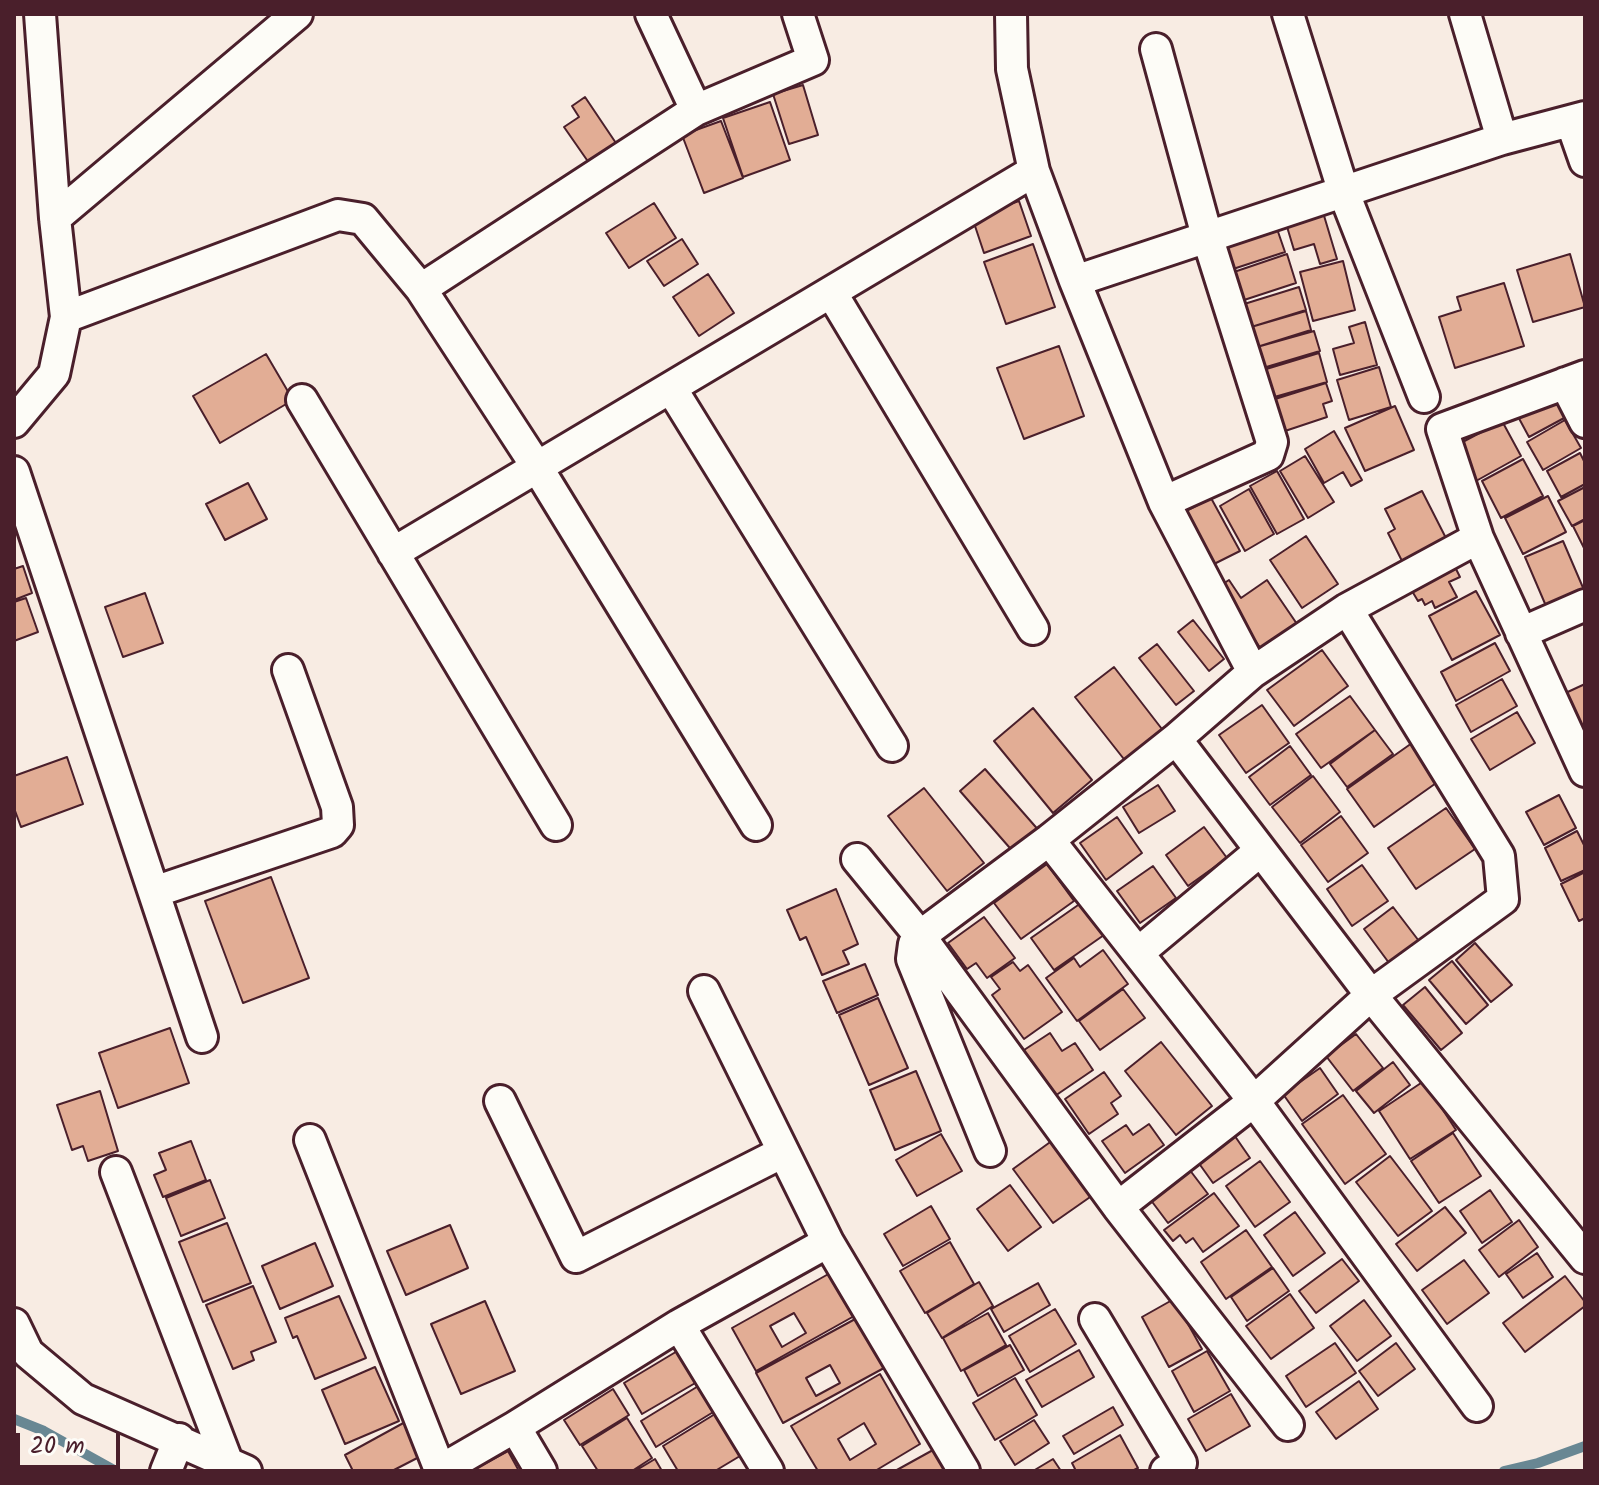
<!DOCTYPE html>
<html>
<head>
<meta charset="utf-8">
<style>
  body { margin:0 }
  #map { position:relative; width:1599px; height:1485px; overflow:hidden; background:#f8ece3; font-family:Kalam,sans-serif }
  canvas { display:block }
  .frame { position:absolute; inset:0; border:16px solid #4a1f2b; pointer-events:none }
  .scale { position:absolute; left:16px; top:1433px; width:104px; height:36px; box-sizing:border-box; border:4px solid #4a1f2b; border-top:0; padding-left:10px; font-size:24px; line-height:28px; white-space:nowrap; color:#4a1f2b; -webkit-text-stroke:6px #fdfcf7; paint-order:stroke }
</style>
</head>
<body>
<div id="map">
<canvas width="1599" height="1485"></canvas>
<div class="frame"></div>
<div class="scale">20 m</div>
</div>
<script>
const context = document.querySelector('canvas').getContext('2d');
context.lineJoin = 'round';
function stroke(path, color, width, dash) {
  context.strokeStyle = color;
  context.lineWidth = width;
  context.lineCap = dash ? 'butt' : 'round';
  context.setLineDash(dash || []);
  context.stroke(path);
}
function fillPath(path, color) {
  context.fillStyle = color;
  context.fill(path, 'evenodd');
}
stroke(new Path2D(`
  M14 1419 44 1431 116 1471
  M1504 1471 1538 1463 1585 1446`), '#688793', 10);
const building = new Path2D(`
  M803 85 818 135 789 144 773 94Z
  M585 97 624 155 596 173 564 127 579 117 572 106Z
  M770 102 790 160 743 177 723 118Z
  M721 121 743 178 704 193 682 135Z
  M1019 201 1031 236 984 253 972 217Z
  M654 203 676 238 629 268 606 233Z
  M1322 209 1337 259 1320 264 1314 244 1294 250 1285 220Z
  M1275 223 1285 252 1230 270 1221 241Z
  M682 239 698 264 664 286 647 261Z
  M1033 244 1055 307 1006 324 984 262Z
  M1287 254 1296 283 1241 301 1231 273Z
  M1570 254 1585 307 1533 322 1517 270Z
  M1343 261 1355 310 1313 321 1300 272Z
  M708 274 734 313 699 336 673 297Z
  M1504 283 1524 346 1455 368 1439 317 1461 310 1457 297Z
  M1299 287 1306 310 1248 328 1241 305Z
  M1306 311 1311 330 1257 347 1251 327Z
  M1365 322 1377 365 1340 375 1333 349 1354 343 1349 327Z
  M1314 331 1320 351 1263 368 1257 347Z
  M1059 346 1084 416 1024 439 997 368Z
  M1319 353 1327 382 1271 398 1263 370Z
  M266 354 293 400 220 443 193 396Z
  M1379 367 1391 407 1349 420 1337 380Z
  M1326 383 1332 401 1323 404 1327 417 1282 432 1272 400Z
  M1551 392 1566 417 1529 437 1515 411Z
  M1395 406 1414 450 1365 471 1345 428Z
  M1565 420 1581 448 1543 470 1527 442Z
  M1502 421 1521 456 1476 481 1457 445Z
  M1334 431 1362 480 1351 486 1343 472 1324 483 1305 449Z
  M1580 453 1585 463V484L1561 497 1547 471Z
  M1305 456 1334 502 1308 518 1280 471Z
  M1523 459 1543 496 1501 518 1482 481Z
  M1277 471 1304 519 1277 534 1250 486Z
  M248 483 267 519 225 540 206 504Z
  M1585 487V519L1572 526 1558 501Z
  M1249 489 1274 534 1245 551 1220 506Z
  M1422 491 1450 546 1406 569 1388 533 1395 529 1385 509Z
  M1548 496 1566 532 1523 554 1505 518Z
  M1211 498 1240 551 1212 565 1184 512Z
  M1585 520V550L1573 526Z
  M1306 536 1338 584 1302 608 1270 560Z
  M1563 541 1584 590 1546 606 1525 557Z
  M1453 563 1460 577 1449 582 1457 597 1435 608 1432 601 1425 605 1422 599 1418 601 1409 586Z
  M23 566 32 593 14 600V569Z
  M1229 580 1241 598 1267 580 1297 624 1261 649 1218 587Z
  M1476 591 1500 635 1452 660 1429 616Z
  M145 593 163 643 123 657 105 607Z
  M26 598 38 632 14 641V602Z
  M1193 620 1224 659 1209 671 1178 632Z
  M1495 643 1510 671 1456 701 1441 672Z
  M1157 644 1194 691 1176 705 1139 658Z
  M1322 650 1348 686 1294 726 1267 690Z
  M1114 667 1165 733 1127 763 1075 697Z
  M1502 679 1517 706 1471 732 1456 705Z
  M1585 684V726L1574 731 1559 696Z
  M1350 696 1375 730 1321 768 1296 734Z
  M1262 705 1289 743 1246 773 1219 735Z
  M1033 708 1092 780 1053 813 994 741Z
  M1517 712 1535 743 1490 770 1471 739Z
  M1375 730 1393 754 1347 787 1330 764Z
  M1412 743 1439 781 1374 827 1347 789Z
  M1290 746 1311 775 1270 805 1249 777Z
  M67 757 83 804 21 827 14 808V776Z
  M985 769 1041 833 1016 855 960 791Z
  M1313 776 1340 812 1300 843 1272 807Z
  M1158 785 1175 811 1139 833 1123 807Z
  M924 788 984 863 947 891 888 816Z
  M1559 795 1576 828 1544 845 1526 812Z
  M1446 808 1475 849 1416 889 1388 848Z
  M1341 816 1368 853 1328 882 1301 845Z
  M1117 817 1142 853 1106 880 1080 843Z
  M1204 827 1227 858 1188 886 1166 855Z
  M1577 831 1585 847V870L1561 881 1545 848Z
  M1047 864 1074 901 1021 939 994 903Z
  M1362 865 1388 901 1352 926 1327 889Z
  M1153 866 1176 898 1140 923 1117 891Z
  M1585 872V918L1579 921 1561 884Z
  M271 877 309 978 243 1003 205 901Z
  M836 889 858 944 843 951 849 964 822 975 806 937 800 940 787 910Z
  M1081 903 1104 935 1054 970 1031 938Z
  M1393 907 1422 945 1392 967 1364 929Z
  M984 917 1015 958 987 978 976 963 967 969 948 943Z
  M1475 943 1512 985 1491 1002 1456 960Z
  M1103 950 1128 984 1077 1021 1046 978 1074 958 1080 967Z
  M1452 961 1488 1005 1466 1024 1429 980Z
  M1013 962 1020 971 1028 965 1062 1012 1024 1039 992 995 1000 989 991 977Z
  M865 964 878 995 837 1013 823 981Z
  M1425 987 1462 1033 1441 1050 1403 1005Z
  M1123 989 1145 1018 1100 1050 1079 1021Z
  M878 998 908 1068 869 1085 839 1015Z
  M170 1028 189 1083 118 1108 99 1053Z
  M1050 1033 1062 1051 1075 1043 1093 1070 1052 1098 1021 1052Z
  M1356 1034 1383 1068 1353 1091 1326 1056Z
  M1161 1042 1212 1106 1176 1135 1125 1071Z
  M1393 1062 1410 1085 1374 1113 1356 1091Z
  M1320 1068 1338 1094 1302 1121 1283 1094Z
  M916 1071 941 1131 895 1150 870 1090Z
  M1104 1072 1121 1096 1111 1103 1118 1114 1089 1134 1065 1099Z
  M1424 1081 1456 1130 1410 1159 1379 1111Z
  M100 1091 118 1151 88 1161 83 1146 72 1150 57 1105Z
  M1343 1095 1386 1154 1345 1184 1302 1124Z
  M1149 1124 1164 1145 1125 1173 1102 1141 1126 1125 1133 1135Z
  M1230 1129 1250 1158 1213 1183 1193 1155Z
  M1453 1133 1481 1176 1439 1203 1411 1161Z
  M941 1134 962 1171 917 1196 896 1160Z
  M1053 1140 1093 1195 1053 1223 1013 1169Z
  M191 1141 206 1180 163 1197 154 1175 166 1170 159 1153Z
  M1390 1156 1432 1211 1398 1236 1356 1182Z
  M1260 1161 1290 1202 1255 1227 1226 1186Z
  M1189 1169 1208 1194 1168 1223 1150 1199Z
  M210 1180 225 1218 181 1236 166 1198Z
  M1010 1185 1041 1227 1008 1251 977 1209Z
  M1490 1190 1512 1222 1482 1243 1460 1211Z
  M1214 1193 1239 1226 1203 1252 1193 1238 1186 1243 1180 1235 1173 1241 1164 1230Z
  M931 1206 950 1239 903 1266 884 1234Z
  M1445 1207 1466 1233 1417 1271 1396 1244Z
  M1295 1212 1325 1253 1293 1276 1264 1235Z
  M1519 1220 1538 1247 1499 1277 1479 1250Z
  M227 1223 251 1283 203 1302 179 1242Z
  M450 1225 468 1268 406 1295 387 1251Z
  M1246 1230 1272 1267 1226 1299 1201 1262Z
  M950 1242 974 1284 925 1313 900 1271Z
  M315 1243 333 1286 280 1309 262 1266Z
  M1537 1253 1553 1277 1523 1298 1506 1274Z
  M1342 1259 1359 1281 1316 1313 1299 1291Z
  M1464 1260 1489 1293 1447 1324 1422 1290Z
  M1273 1268 1289 1291 1247 1321 1231 1297Z
  M832 1272 856 1315 756 1371 732 1328ZM794 1313 806 1333 782 1347 770 1326Z
  M1565 1276 1585 1302V1306L1525 1352 1503 1323Z
  M979 1282 993 1306 942 1338 927 1313Z
  M1038 1283 1050 1305 1004 1332 991 1309Z
  M253 1286 276 1342 251 1352 254 1360 233 1369 206 1305Z
  M1290 1294 1314 1328 1271 1359 1246 1326Z
  M339 1296 366 1358 315 1379 297 1336 293 1338 285 1318Z
  M1174 1299 1202 1349 1169 1367 1142 1317Z
  M1364 1300 1391 1336 1357 1361 1330 1326Z
  M485 1301 515 1371 461 1394 431 1324Z
  M1055 1309 1076 1344 1030 1372 1009 1336Z
  M988 1313 1006 1345 961 1371 943 1338Z
  M857 1318 884 1368 783 1423 756 1373ZM830 1365 840 1383 816 1396 806 1378Z
  M1335 1343 1356 1373 1306 1407 1286 1376Z
  M1396 1343 1415 1369 1378 1396 1359 1371Z
  M1010 1345 1024 1370 978 1396 964 1370Z
  M679 1350 697 1382 642 1414 624 1383Z
  M1079 1350 1094 1377 1042 1407 1026 1380Z
  M1207 1351 1230 1391 1194 1412 1172 1371Z
  M375 1367 399 1421 345 1444 322 1390Z
  M880 1374 920 1444 875 1471H818L791 1426ZM864 1423 876 1444 850 1460 838 1439Z
  M1015 1378 1037 1415 995 1440 973 1403Z
  M1359 1381 1378 1409 1336 1439 1316 1412Z
  M700 1385 715 1411 656 1447 641 1421Z
  M613 1389 629 1415 580 1445 564 1420Z
  M1231 1394 1250 1426 1206 1451 1188 1419Z
  M1113 1407 1123 1425 1074 1454 1063 1436Z
  M715 1414 740 1456 715 1471H678L663 1446Z
  M627 1418 652 1458 632 1471H598L582 1446Z
  M1034 1420 1049 1443 1015 1465 1000 1441Z
  M407 1421 425 1454 392 1471H353L345 1455Z
  M1120 1435 1138 1468 1132 1471H1076L1072 1463Z
  M933 1450 945 1471H895Z
  M508 1451 519 1471H471Z
  M655 1459 662 1471H635Z
  M1053 1459 1061 1471H1033Z`);
fillPath(building, '#e2ad95');
stroke(building, '#4a1f2b', 2);
const minor = new Path2D(`
  M651 14 696 110
  M1011 14 1012 69 1034 171 1075 281 1164 502 1253 672
  M1288 14 1344 193 1424 397
  M1465 14 1502 139
  M1156 49 1207 236 1272 442 1268 455 1164 502
  M1571 121 1585 161
  M55 218 297 14
  M1075 281 1502 139 1585 117
  M421 289 696 110 813 60 798 14
  M831 292 1033 629
  M66 317 338 215 363 219 421 289 537 467 756 825
  M1585 376 1442 429 1478 538 1585 771
  M1565 383 1585 422
  M671 388 892 746
  M302 400 556 825
  M14 422 54 374 66 317 55 218 40 14
  M14 472 202 1037
  M393 553 1034 171
  M1521 633 1585 605
  M1176 739 1371 995 1585 1258
  M1049 840 1254 1101 1477 1406
  M857 859 920 936 1118 1207 1288 1425
  M154 892 332 832 338 825 337 807 288 670
  M1138 953 1260 851
  M704 991 828 1242 964 1471
  M500 1101 576 1257 783 1152
  M310 1140 440 1470
  M990 1151 912 959 914 944 920 936 1049 840 1176 739 1253 672 1347 609 1478 538
  M116 1172 227 1461
  M1118 1207 1254 1101 1371 995 1503 899 1499 856 1347 609
  M1095 1319 1181 1463 1166 1471
  M14 1324 28 1353 83 1399 246 1471
  M679 1325 768 1471
  M515 1427 541 1471
  M166 1471 179 1439
  M439 1471 515 1427 679 1325 828 1242`);
stroke(minor, '#4a1f2b', 36);
stroke(minor, '#fdfcf7', 30);
</script>
</body>
</html>
